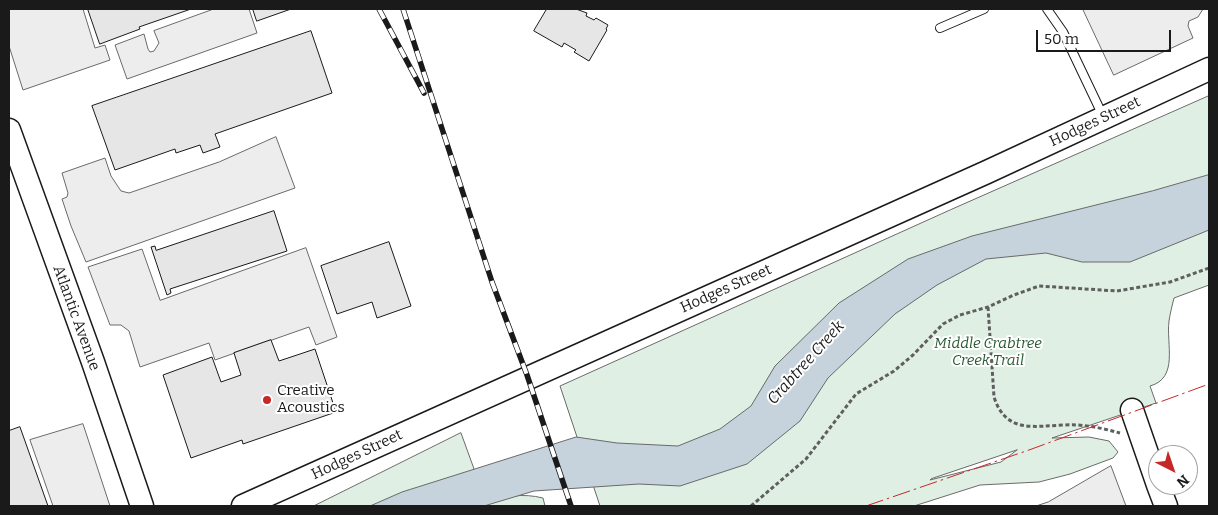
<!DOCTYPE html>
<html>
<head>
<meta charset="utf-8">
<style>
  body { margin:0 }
  #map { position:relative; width:1218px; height:515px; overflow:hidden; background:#fff; font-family:Bitter,serif }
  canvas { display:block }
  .frame { position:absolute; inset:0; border:10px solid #1a1a1a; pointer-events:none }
  .north { position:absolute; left:1148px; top:445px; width:50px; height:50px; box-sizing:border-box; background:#fff; border:1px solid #a3a3a3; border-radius:50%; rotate:139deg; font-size:14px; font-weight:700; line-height:20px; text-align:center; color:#1a1a1a }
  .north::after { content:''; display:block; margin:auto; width:18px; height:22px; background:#c62828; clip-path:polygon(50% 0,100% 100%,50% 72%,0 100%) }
  .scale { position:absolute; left:1036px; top:30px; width:135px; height:22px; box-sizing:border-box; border:2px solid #1a1a1a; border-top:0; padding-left:6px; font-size:15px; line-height:18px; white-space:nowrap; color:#1a1a1a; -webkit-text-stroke:4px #fff; paint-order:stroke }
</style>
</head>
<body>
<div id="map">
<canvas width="1218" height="515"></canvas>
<div class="frame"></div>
<div class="north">N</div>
<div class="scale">50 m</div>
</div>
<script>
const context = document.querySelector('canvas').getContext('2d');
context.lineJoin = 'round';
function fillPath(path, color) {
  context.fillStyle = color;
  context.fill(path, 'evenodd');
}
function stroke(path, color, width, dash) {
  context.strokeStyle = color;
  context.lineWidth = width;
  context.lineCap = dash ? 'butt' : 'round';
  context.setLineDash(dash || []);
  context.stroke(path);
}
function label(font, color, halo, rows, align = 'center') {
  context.font = font + ' Bitter,serif';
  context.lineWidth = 4;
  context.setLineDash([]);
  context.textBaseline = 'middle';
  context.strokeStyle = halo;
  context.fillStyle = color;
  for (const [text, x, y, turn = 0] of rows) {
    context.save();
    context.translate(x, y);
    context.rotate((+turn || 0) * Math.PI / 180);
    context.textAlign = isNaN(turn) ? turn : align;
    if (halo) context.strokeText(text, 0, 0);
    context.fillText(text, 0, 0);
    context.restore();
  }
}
const green = new Path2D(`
  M1209 96V285L1174 298C1172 306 1170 314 1169 321 1166 344 1179 378 1150 386L1156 403 1052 438 1089 437 1109 441 1118 452 1113 458 1070 474 1039 482 980 485 914 506H600L560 386 950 210ZM1017 450 1001 462 930 480 931 479Z
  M461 433 486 502C505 496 523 493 543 498L545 506H314Z`);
fillPath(green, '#e0efe3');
stroke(green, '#6a6a6a', 1);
const parking = new Path2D(`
  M9 9H83L95 48 105 45 110 60 23 90 9 46Z
  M214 9H249L257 33 127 79 115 45 144 34 148 49 150 52 154 51 159 43 154 31Z
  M1083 9H1203L1198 17 1189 21 1188 26 1193 38 1114 75Z
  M276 137 295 188 86 262 71 226 62 199 67 197 68 193 62 173 105 158 111 176 121 191 129 193 219 162Z
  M306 248 337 337 316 345 309 327 215 360 209 343 140 367 129 331 121 325H110L88 267 142 249 160 300Z
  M83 424 110 506H53L30 440Z
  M1111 466 1126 506H1036L1048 502Z`);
fillPath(parking, '#ededed');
stroke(parking, '#6a6a6a', 1);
const water = new Path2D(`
  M1209 175V230L1130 262H1082L1046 253 986 259 937 285 895 314 828 378 800 421 747 464 680 486 639 484 534 491 484 506H370L402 492 576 437 617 443 678 446 720 429 751 406 775 366 839 303 908 259 972 236 1152 191Z`);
fillPath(water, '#c6d2dc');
stroke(water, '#6a6a6a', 1);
const building = new Path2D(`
  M88 9H191L139 27 140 29 100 44Z
  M253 9H291L257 21Z
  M547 9H576L587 13 586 16 594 20 596 18 608 25 606 29 607 30 589 61 574 52 576 50 564 43 562 47 534 31Z
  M311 31 332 93 215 134 220 147 203 153 200 145 176 153 175 149 115 170 92 106Z
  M274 211 287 251 170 289 171 293 167 295 151 247 155 246 156 250Z
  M389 242 411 306 377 318 372 302 337 314 321 266Z
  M271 340 279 361 315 349 336 412 243 444 242 440 191 458 163 375 212 357 221 382 241 375 234 353Z
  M20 427 48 506H9V431Z`);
fillPath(building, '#e6e6e6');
stroke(building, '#1a1a1a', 1);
const lane = new Path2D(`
  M1047 9 1063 32 1103 116
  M940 28 984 9`);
const secondary = new Path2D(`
  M9 130 93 362 142 506
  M1132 410 1158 485
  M1158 485 1166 506
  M243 506 987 172 1209 69`);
stroke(lane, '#1a1a1a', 10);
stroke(secondary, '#1a1a1a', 25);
stroke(new Path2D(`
  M988 307 994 397C1006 434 1034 426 1065 425 1084 424 1102 428 1120 433
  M751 506 806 459 856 394 894 371 913 355 943 324 960 315 988 307 1014 295 1039 286 1117 291 1170 282 1209 268`), '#5f5f5f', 3, [4, 2.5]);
stroke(lane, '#fff', 8);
stroke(secondary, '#fff', 22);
const rail = new Path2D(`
  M379 9 424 93
  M403 9 492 282 527 375 571 506`);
stroke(rail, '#1a1a1a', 5.5);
stroke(rail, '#fff', 4, [11]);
stroke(new Path2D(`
  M866 506 1029 450 1209 384`), '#c62828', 1, [18, 4, 2.5, 4]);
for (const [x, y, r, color] of [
  [267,400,5,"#c62828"]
]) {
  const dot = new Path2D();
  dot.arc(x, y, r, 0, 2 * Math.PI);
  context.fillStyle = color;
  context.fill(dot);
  stroke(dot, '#fff', 2);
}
label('15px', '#1a1a1a', '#fff', [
  ["Hodges Street",1095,122,-25],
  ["Hodges Street",726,289,-24],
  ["Atlantic Avenue",76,318,70],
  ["Hodges Street",357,455,-25]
]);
label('italic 15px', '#2b5a34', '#fff', [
  ["Middle Crabtree",988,344],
  ["Creek Trail",988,361]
]);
label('15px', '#1a1a1a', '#fff', [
  ["Creative",277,391],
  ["Acoustics",277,408]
], 'left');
label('italic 16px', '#1a1a1a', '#fff', [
  ["Crabtree Creek",806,363,-48]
]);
</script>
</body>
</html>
